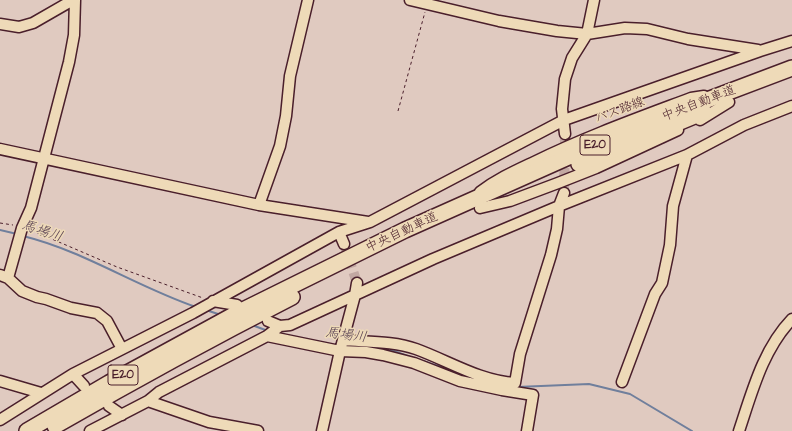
<!DOCTYPE html>
<html>
<head>
<meta charset="utf-8">
<style>
  body { margin:0 }
  canvas { display:block; background:#e0cac0 }
</style>
</head>
<body>
<canvas width="792" height="431"></canvas>
<script>
const context = document.querySelector('canvas').getContext('2d');
context.lineJoin = 'round';
function stroke(path, color, width, dash) {
  context.strokeStyle = color;
  context.lineWidth = width;
  context.lineCap = dash ? 'butt' : 'round';
  context.setLineDash(dash || []);
  context.stroke(path);
}
function label(font, color, halo, rows, align = 'center') {
  context.font = font + ' "Architects Daughter","Klee One",sans-serif';
  context.lineWidth = 3;
  context.setLineDash([]);
  context.textBaseline = 'middle';
  context.strokeStyle = halo;
  context.fillStyle = color;
  for (const [text, x, y, turn = 0] of rows) {
    context.save();
    context.translate(x, y);
    context.rotate((+turn || 0) * Math.PI / 180);
    context.textAlign = isNaN(turn) ? turn : align;
    if (halo) context.strokeText(text, 0, 0);
    context.fillText(text, 0, 0);
    context.restore();
  }
}
stroke(new Path2D(`
  M0 230 17 234
  M23 236C84 251 137 287 196 307
  M206 310 221 315
  M252 325 268 331
  M277 333 286 335
  M379 349 394 351 413 358
  M423 361 476 379
  M517 387 589 384 630 394 692 431`), '#707f9c', 2);
stroke(new Path2D(`
  M564 193 565 134
  M344 244 357 283`), '#c2a8a2', 10, [10, 5]);
const minor = new Path2D(`
  M410 0 499 21 557 31 587 34 625 28 647 29 688 39 758 50
  M0 24 19 27 33 23 73 0
  M700 120 729 102
  M565 134 562 109 565 79 572 58 587 34 594 0
  M0 149 259 205 368 222
  M480 192C497 179 515 171 534 162 585 137 638 118 691 98L704 96
  M259 205 280 146 286 116 290 76 308 0
  M480 208 510 201 558 183 596 168 678 130
  M339 232 344 244
  M0 275 8 278 22 291 37 297 46 299 71 308 97 313 107 321 122 349
  M8 278 22 228 31 208 69 62 74 35 75 0
  M213 301 237 305
  M268 321 280 326
  M267 336 340 351 366 352 383 355 414 363 460 381 502 390 533 395 527 431
  M343 340C367 342 394 341 416 349 449 361 480 381 515 383L520 354 551 255 557 229 559 206 564 193
  M73 374 84 386
  M0 381 41 393
  M622 382 655 294 662 283 670 245 673 206 687 155
  M148 401 209 422 258 431
  M109 406 122 415
  M0 420 73 374 193 313 339 232 370 222 564 120 760 51 792 41
  M90 431 148 401 159 392 267 336 280 326 290 325 433 259 559 206 687 155 744 125 792 106
  M322 431 340 351 355 295 357 283
  M739 431C752 392 763 349 792 319`);
const highway = new Path2D(`
  M579 164 704 112
  M55 426C133 381 212 338 292 297
  M27 431 109 383 239 312 405 230 600 143 694 105 792 68`);
stroke(minor, '#4a1f2b', 13);
stroke(highway, '#4a1f2b', 18);
stroke(new Path2D(`
  M398 111 425 12
  M0 223 13 225
  M31 230 117 267 203 298`), '#4a1f2b', 1, [3, 3]);
stroke(minor, '#eedab8', 10);
stroke(highway, '#eedab8', 15);
for (const [x, y, w] of [
  [595,145,30],
  [123,375,30]
]) {
  const box = new Path2D();
  box.roundRect(x - w / 2, y - 10, w, 20, 3);
  context.fillStyle = '#eedab8';
  context.fill(box);
  stroke(box, '#4a1f2b', 1);
}
label('bold 12px', '#4a1f2b', null, [
  ["E20",595,145],
  ["E20",123,375]
]);
label('13px', '#4a1f2b', '#eedab8', [
  ["中央自動車道",699,104,-21],
  ["バス路線",620,111,-21],
  ["中央自動車道",402,233,-25]
]);
label('italic 14px', '#573f51', '#eedab8', [
  ["馬場川",42,232,18],
  ["馬場川",346,336,7]
]);
</script>
</body>
</html>
